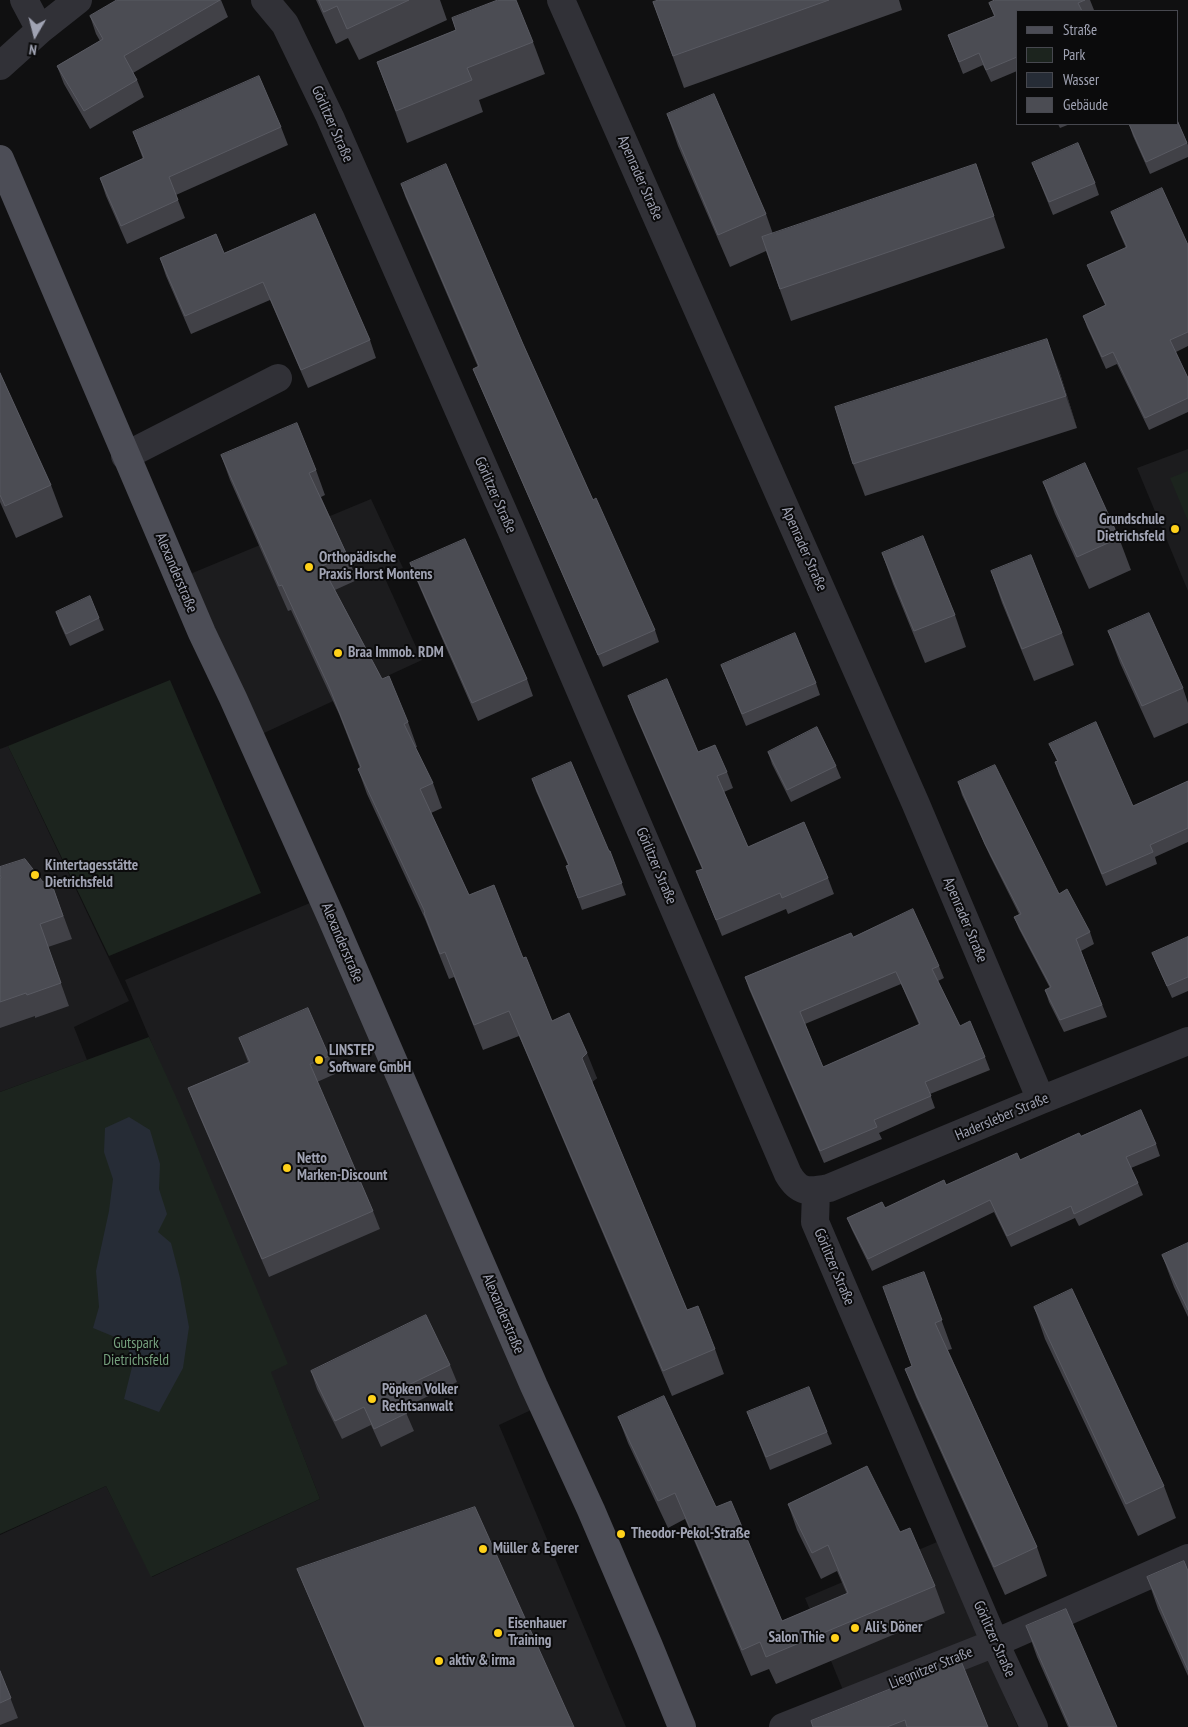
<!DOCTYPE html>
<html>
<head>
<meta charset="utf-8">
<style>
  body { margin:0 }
  #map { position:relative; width:1188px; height:1727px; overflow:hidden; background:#101011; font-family:"PT Sans Narrow",sans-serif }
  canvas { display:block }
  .legend { position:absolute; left:1016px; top:10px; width:162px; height:115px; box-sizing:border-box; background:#0b0b0c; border:1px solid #47484f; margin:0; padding:6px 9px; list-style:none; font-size:15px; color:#a0a3b3 }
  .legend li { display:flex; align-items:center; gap:10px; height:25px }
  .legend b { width:25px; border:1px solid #47484f }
  .north { position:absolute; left:10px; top:10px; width:50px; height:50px; -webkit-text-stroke:4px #0b0b0c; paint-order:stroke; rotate:188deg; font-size:14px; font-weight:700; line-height:20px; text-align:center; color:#a0a3b3 }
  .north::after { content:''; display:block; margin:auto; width:18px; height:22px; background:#a0a3b3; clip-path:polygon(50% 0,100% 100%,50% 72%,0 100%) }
</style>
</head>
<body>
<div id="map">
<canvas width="1188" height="1727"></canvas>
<ul class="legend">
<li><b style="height:6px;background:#4c4d56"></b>Straße</li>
<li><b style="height:14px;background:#1c241e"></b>Park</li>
<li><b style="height:14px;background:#262c36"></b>Wasser</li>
<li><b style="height:14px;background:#4b4c53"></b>Gebäude</li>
</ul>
<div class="north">N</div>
</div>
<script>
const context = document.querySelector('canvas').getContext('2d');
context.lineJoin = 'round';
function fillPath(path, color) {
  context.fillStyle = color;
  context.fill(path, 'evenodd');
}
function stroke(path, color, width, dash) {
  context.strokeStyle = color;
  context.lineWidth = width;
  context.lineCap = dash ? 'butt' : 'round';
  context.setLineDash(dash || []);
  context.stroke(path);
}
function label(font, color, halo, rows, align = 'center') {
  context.font = font + ' "PT Sans Narrow",sans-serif';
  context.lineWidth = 4;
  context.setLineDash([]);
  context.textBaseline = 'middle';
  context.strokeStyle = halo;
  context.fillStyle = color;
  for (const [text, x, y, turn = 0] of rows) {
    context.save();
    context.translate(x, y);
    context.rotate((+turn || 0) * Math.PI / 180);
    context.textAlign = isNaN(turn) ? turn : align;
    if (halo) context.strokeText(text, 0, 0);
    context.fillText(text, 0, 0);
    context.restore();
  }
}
fillPath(new Path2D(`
  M1188 449V591L1137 468Z
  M371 499 403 568 383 574 422 660 251 739 178 579Z
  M8 746 129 1001 74 1027 87 1060 0 1092V749Z
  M322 898 542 1405 499 1425 626 1727H0V1535L106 1486 152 1577 320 1499 270 1371 287 1364 125 980Z
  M937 1542 1018 1727H904L857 1724 805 1598Z`), '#1c1c1e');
fillPath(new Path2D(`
  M1188 471V521L1170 478Z
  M170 680 261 893 109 956 8 746Z
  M149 1037 181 1108 288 1364 271 1372 320 1499 151 1577 106 1486 0 1534V1092Z`), '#1c241e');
fillPath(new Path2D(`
  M129 1117 150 1130 160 1164 159 1189 167 1214 158 1232 171 1243 180 1278 189 1327 183 1368 159 1412 124 1399 132 1367 127 1342 93 1328 99 1307 96 1271 109 1211 113 1179 104 1152 105 1128Z`), '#262c36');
stroke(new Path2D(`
  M24 0 40 30
  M265 0 285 24 330 117 513 534 788 1174C799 1193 808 1192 829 1188L1041 1100 1188 1041
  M561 0 915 802 1041 1100
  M0 66 40 30 78 0
  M125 456 278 378
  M816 1191 815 1222 995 1643 1034 1727
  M783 1727 995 1643 1188 1558`), '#313137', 28);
stroke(new Path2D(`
  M0 159 202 633 233 698 331 917 534 1386 591 1510 649 1646 682 1727`), '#4c4d56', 28);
fillPath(new Path2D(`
  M117 0H221L228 17 133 73 137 80 144 97 90 129 64 84 57 66 100 41 96 34 90 16Z
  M316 0H440L447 20 359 60 348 38 336 44Z
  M659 0H899L902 10 684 88 653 2Z
  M995 0H1090L1094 10 1091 11H1017V71L991 82 983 65 963 74 948 35 994 16 989 3Z
  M452 18 533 42 545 74 479 100 483 112 407 143 377 62 456 30Z
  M667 114 766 214 773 234 976 164 1005 248 791 321 766 251 730 267 678 146Z
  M1177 120 1188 145V157L1150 174 1133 136 1129 124Z
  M1058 124H1070L1060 128Z
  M281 127 288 145 176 195 185 218 127 244 106 196 100 178 143 159 133 132Z
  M1032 163 1095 183 1099 195 1053 215Z
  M401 184 523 344 593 500 655 630 659 642 603 667 478 381 473 369 478 367 405 196Z
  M1111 212 1188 245V346L1176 352 1188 378V412L1149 430 1117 364 1106 369 1087 327 1083 316 1105 305 1092 277 1087 265 1126 248 1115 223Z
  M224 253 370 340 376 358 308 388 270 300 191 334 166 276 160 258Z
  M1059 370 1077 428 865 496 853 464Z
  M0 373 51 485 63 517 16 538 0 502Z
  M221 455 316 470 325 495 321 497 347 555 357 580 335 590 382 679 408 722 417 747 415 748 433 783 442 808 431 813 469 895 523 958 552 1021 597 1078 592 1082 687 1310 715 1349 724 1374 672 1396 519 1036 483 1050 454 977 449 979 425 919 367 794 358 769 360 768 339 714 291 610 288 611 230 480Z
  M1043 482 1119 538 1131 570 1089 589 1055 514Z
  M882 553 955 615 966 647 925 663 893 584Z
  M410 563 527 679 533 696 478 721 417 581Z
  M991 571 1062 633 1074 665 1034 681 1002 603Z
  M56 612 99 618 104 630 70 646 60 624Z
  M1108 631 1183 688 1188 703V723L1154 738 1120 663Z
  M721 665 816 683 820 695 746 726Z
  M628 696 698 752 727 772 733 788 724 792 748 847 828 878 834 894 788 914 786 909 722 936 696 871 702 869 634 712Z
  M1049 744 1133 806 1188 781V842L1155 857 1157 864 1106 886 1059 774 1055 762 1057 761Z
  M768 752 836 766 841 778 791 802 772 764Z
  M532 779 609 851H610L626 895 582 910 566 866 568 865 536 791Z
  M958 782 1059 894 1090 932 1094 944 1081 951 1107 1017 1064 1032 1049 1002 1045 990 1050 988 1019 929 1014 917 1019 914 990 856 962 795Z
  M0 878 43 882 50 879 72 939 48 947 69 1006 35 1018V1016L0 1028Z
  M853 937 939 966 944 978 938 981 960 1026 985 1057 990 1070 930 1094 935 1108 879 1133 882 1139 824 1163 749 989 745 977ZM901 984 919 1025 823 1067 805 1024Z
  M1188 937V991L1172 998 1157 965 1152 953Z
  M239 1038 329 1056 335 1074 317 1082 373 1211 380 1229 269 1277 195 1106 188 1088 248 1062Z
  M1081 1136 1156 1144 1160 1156 1131 1168 1138 1183 1143 1195 1079 1226 1075 1218 1011 1247 994 1212 872 1271 852 1230 847 1218 885 1208 946 1185 1020 1160Z
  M1188 1243V1317L1174 1287 1162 1255Z
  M924 1272 952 1349 948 1350 1037 1547 1047 1576 1005 1595 916 1397 905 1369 912 1366Z
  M1034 1307 1164 1486 1176 1518 1138 1536 1045 1339Z
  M450 1365 457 1382 404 1408 414 1431 381 1447 371 1425 342 1439 317 1389 311 1371Z
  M747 1412 827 1432 832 1444 770 1470Z
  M618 1417 716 1507 782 1621 847 1594 837 1571 821 1579 797 1530 788 1504 900 1532 935 1586 945 1613 776 1684 769 1669 751 1676 685 1519 668 1528 628 1443Z
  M297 1569 574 1727H364L304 1586Z
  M1188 1571V1676L1158 1609 1147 1577Z
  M1026 1626 1117 1727H1068L1037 1657Z
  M961 1661 988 1727H813Z
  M0 1671 18 1718 0 1725Z`), '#414147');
fillPath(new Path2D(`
  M1047 339 1059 370 1077 428 1066 396Z
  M587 1053 597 1078 591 1083 582 1058Z`), '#29292d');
const building = new Path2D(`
  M117 0H220L124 56 137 80 84 111 57 66 103 39 90 16Z
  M319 0H409L347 29 337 6 324 12Z
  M498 0H516L533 42 467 68 472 80 396 111 377 62 456 30 452 18Z
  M659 0H829L673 56 653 2Z
  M995 0H1085L1078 3 1082 11H1017V57L986 70 979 53 959 62 948 35 995 16 989 3Z
  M259 76 281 127 169 177 178 200 121 226 100 178 144 158 133 132Z
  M714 94 766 214 718 235 667 114Z
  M1177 120 1187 143 1146 162 1129 124H1177Z
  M1078 143 1095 183 1049 202 1032 163Z
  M446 164 523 344 593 500 596 498 655 630 598 655 473 369 479 366 401 184Z
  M976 164 994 216 780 289 762 237Z
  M1162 188 1188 245V332L1170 340 1188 378V398L1145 418 1113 352 1102 357 1083 316 1106 305 1087 265 1127 247 1111 212Z
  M315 214 370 340 301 370 263 282 185 316 160 258 216 234 224 253Z
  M1047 339 1066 396 853 464 835 407Z
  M0 373 51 485 5 506 0 495Z
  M297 423 316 470 309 473 347 555 322 566 382 679 389 676 408 722 404 724 433 783 420 789 469 895 494 885 523 958 526 957 552 1021 569 1013 587 1053 582 1058 687 1310 698 1306 715 1349 663 1371 509 1011 474 1025 445 952 440 954 424 913 425 912 358 769 361 767 330 689 282 585 279 586 221 455Z
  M1085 463 1119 538 1077 557 1043 482Z
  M923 536 955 615 914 631 882 553Z
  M465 539 527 679 472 703 410 563Z
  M1031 555 1062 633 1022 649 991 571Z
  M90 596 99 618 66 634 56 612Z
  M1149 613 1183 688 1142 706 1108 631Z
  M795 633 816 683 742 714 721 665Z
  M667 679 698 752 715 745 727 772 717 776 748 847 804 822 828 878 782 898 780 893 716 920 696 871 703 869 628 696Z
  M1096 722 1133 806 1188 781V828L1150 845 1153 852 1102 874 1055 762 1058 761 1049 744Z
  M817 727 836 766 787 790 768 752Z
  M571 762 609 851H610L622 883 578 898 566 866 569 865 532 779Z
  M995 765 1059 894 1067 889 1090 932 1076 939 1102 1005 1060 1020 1045 990 1051 987 1014 917 1021 914 985 844 958 782Z
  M25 859 43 882 50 879 63 916 40 924 61 983 27 995 26 993 0 1002V878H1L0 874V867Z
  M913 909 939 966 932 969 960 1026 970 1021 985 1057 925 1082 931 1096 874 1120 877 1127 820 1151 745 977 851 933 853 937ZM896 972 920 1024 823 1067 800 1012Z
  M1188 937V977L1167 986 1152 953Z
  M308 1008 329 1056 310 1064 373 1211 262 1259 188 1088 250 1062 239 1038Z
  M1141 1110 1156 1144 1126 1157 1138 1183 1074 1214 1071 1206 1007 1236 990 1200 868 1259 847 1218 882 1202 885 1208 944 1180 946 1185 1017 1153 1020 1160 1079 1133 1081 1136Z
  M1188 1243V1310L1162 1255Z
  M924 1272 942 1320 935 1323 1037 1547 994 1567 905 1369 912 1366 883 1287Z
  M1072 1289 1164 1486 1126 1504 1034 1307Z
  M426 1315 450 1365 396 1391 407 1413 374 1429 364 1407 335 1421 311 1371Z
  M809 1387 827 1432 766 1457 747 1412Z
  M664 1396 716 1507 731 1501 782 1621 848 1593 828 1545 812 1553 788 1504 867 1466 900 1532 910 1528 935 1586 766 1657 760 1642 742 1650 675 1493 658 1501 618 1417Z
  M475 1507 574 1727H365L297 1569Z
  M1184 1561 1188 1571V1670L1147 1577Z
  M1066 1609 1117 1727H1070L1026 1626Z
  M961 1661 988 1727H907L905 1720 887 1727H813L811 1721Z
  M0 1671 11 1698 0 1703Z`);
fillPath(building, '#4b4c53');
stroke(building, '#595a62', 1);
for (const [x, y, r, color] of [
  [1175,529,5,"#ffd11a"],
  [309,567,5,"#ffd11a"],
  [338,653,5,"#ffd11a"],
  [35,875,5,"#ffd11a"],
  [319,1060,5,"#ffd11a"],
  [287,1168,5,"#ffd11a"],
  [372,1399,5,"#ffd11a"],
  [621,1534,5,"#ffd11a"],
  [483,1549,5,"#ffd11a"],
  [855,1628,5,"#ffd11a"],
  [498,1633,5,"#ffd11a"],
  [835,1638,5,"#ffd11a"],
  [439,1661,5,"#ffd11a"]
]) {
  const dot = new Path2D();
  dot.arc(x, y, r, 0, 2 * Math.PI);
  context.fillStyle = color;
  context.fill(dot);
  stroke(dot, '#0b0b0c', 2);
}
label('15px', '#a0a3b3', '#0b0b0c', [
  ["Görlitzer Straße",332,124,66],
  ["Apenrader Straße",640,178,66],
  ["Görlitzer Straße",495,495,66],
  ["Apenrader Straße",804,549,66],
  ["Alexanderstraße",176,573,67],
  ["Görlitzer Straße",656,866,67],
  ["Apenrader Straße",965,920,67],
  ["Alexanderstraße",342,943,67],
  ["Hadersleber Straße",1002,1117,-23],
  ["Görlitzer Straße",834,1267,67],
  ["Alexanderstraße",503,1314,67],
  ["Görlitzer Straße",994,1639,66],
  ["Liegnitzer Straße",931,1668,-22]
]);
label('bold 15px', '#a0a3b3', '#0b0b0c', [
  ["Grundschule",1165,520,"right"],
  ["Dietrichsfeld",1165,537,"right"],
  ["Orthopädische",319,558],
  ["Praxis Horst Montens",319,575],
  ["Braa Immob. RDM",348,653],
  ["Kintertagesstätte",45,866],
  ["Dietrichsfeld",45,883],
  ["LINSTEP",329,1051],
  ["Software GmbH",329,1068],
  ["Netto",297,1159],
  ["Marken-Discount",297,1176],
  ["Pöpken Volker",382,1390],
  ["Rechtsanwalt",382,1407],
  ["Theodor-Pekol-Straße",631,1534],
  ["Müller & Egerer",493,1549],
  ["Eisenhauer",508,1624],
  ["Training",508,1641],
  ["Ali's Döner",865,1628],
  ["Salon Thie",825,1638,"right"],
  ["aktiv & irma",449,1661]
], 'left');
label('15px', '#75a07d', '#0b0b0c', [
  ["Gutspark",136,1344],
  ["Dietrichsfeld",136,1361]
]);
</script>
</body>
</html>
